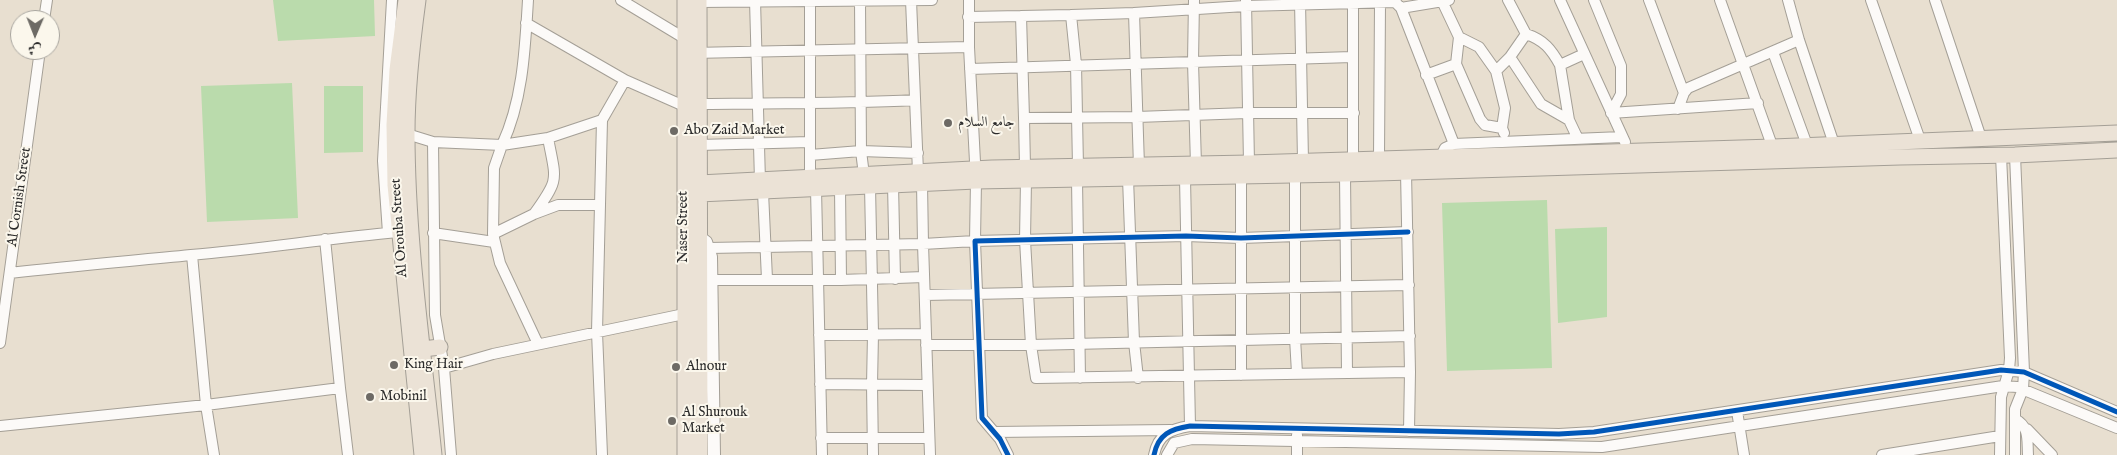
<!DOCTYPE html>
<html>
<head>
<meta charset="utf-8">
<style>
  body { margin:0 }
  #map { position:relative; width:2117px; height:455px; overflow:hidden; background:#e8dfd0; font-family:"IM FELL English",Amiri,serif }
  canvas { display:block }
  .north { position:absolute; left:10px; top:10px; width:50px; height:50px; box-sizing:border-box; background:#fbf7ec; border:1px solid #a8a59f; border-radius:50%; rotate:181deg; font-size:14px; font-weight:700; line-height:20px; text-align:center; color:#2b2b2b }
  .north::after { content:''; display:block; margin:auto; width:18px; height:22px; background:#6d6a65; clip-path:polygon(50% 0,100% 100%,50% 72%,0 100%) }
</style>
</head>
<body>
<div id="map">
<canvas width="2117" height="455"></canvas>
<div class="north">ش</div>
</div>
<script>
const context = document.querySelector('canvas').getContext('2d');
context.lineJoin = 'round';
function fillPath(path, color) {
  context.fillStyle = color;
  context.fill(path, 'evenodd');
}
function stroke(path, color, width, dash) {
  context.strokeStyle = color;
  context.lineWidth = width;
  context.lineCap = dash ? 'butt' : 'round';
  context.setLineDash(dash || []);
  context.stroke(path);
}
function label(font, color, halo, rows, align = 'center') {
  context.font = font + ' "IM FELL English",Amiri,serif';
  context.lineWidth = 4;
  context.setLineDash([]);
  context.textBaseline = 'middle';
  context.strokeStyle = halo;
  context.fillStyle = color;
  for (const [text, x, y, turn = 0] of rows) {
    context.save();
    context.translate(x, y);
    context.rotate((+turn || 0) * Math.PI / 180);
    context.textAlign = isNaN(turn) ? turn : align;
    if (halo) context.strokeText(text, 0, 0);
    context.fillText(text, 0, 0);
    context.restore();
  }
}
fillPath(new Path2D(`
  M273 0H374L375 36 278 41Z
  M292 83 298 218 207 222 201 86Z
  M324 86H363V152L324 153Z
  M1547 200 1552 368 1447 371 1442 203Z
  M1607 227V317L1558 323 1555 229Z`), '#badbac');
const minor = new Path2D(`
  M621 0 684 38
  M755 0 760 181
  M810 0V178
  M860 0 861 151 864 175
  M911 0 918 172
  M1194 0 1193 62 1196 165
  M1393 0 1401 8 1454 144 1445 148 1441 156
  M1508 0 1526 34 1510 57 1541 104 1569 120 1578 139
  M1560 0 1625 142
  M1594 0 1621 66V94L1611 113
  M1649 0 1684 93
  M1720 0 1774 151
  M1788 0 1799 40 1834 144
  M1871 0 1920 140
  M1935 0 1981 138
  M1246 1 1249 163
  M1300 1 1303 161
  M1442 1 1459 37 1479 47 1496 71 1510 57
  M699 2 932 0
  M1401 8 1449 0
  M1071 15 1134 13
  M968 17 1021 16
  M44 20 47 0
  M526 23 625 80
  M1526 34C1544 40 1551 49 1560 65L1584 54
  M1459 37 1456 64 1480 119 1485 125 1502 128
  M1773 52 1807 145
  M693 53 969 47
  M1560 65 1569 120
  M970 69 1352 57
  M1496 71 1505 108 1502 128 1504 133
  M1426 75 1456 64
  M699 104C771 103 843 104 915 100
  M1678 109 1684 93 1688 88 1799 40
  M1611 113 1758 103
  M1024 118 1021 16 1071 15 1076 64 1078 167
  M602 120 597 332 602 455
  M407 134 433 142 502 145 494 168 493 234 500 263 538 344
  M548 138 602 120 625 80 684 106
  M433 142 435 315 444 368 451 455
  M1454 144 1622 137
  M502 145 548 138C556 181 560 178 534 214L558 205H599
  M502 145C523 100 525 49 528 0
  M699 145 810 142
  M810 155 861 151 918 153
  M1379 158 1380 3
  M1353 159V4
  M1139 166 1134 13 1245 6 1396 2
  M1025 167 1024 118 1137 117 1247 113H1354
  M1345 174 1347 373
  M1241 175V375
  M1295 175V338L1297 373
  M1128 178 1134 342 1138 378
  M1185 178 1190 426
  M1026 180 1025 240 1031 345 1036 378 1410 372 1406 172
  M1077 180 1080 378
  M893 184 895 279
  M870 186 873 334 872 385 873 455
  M840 188 841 280
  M816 189 822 455
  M763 192 767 279
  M388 233 383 161 392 0
  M433 233 494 242
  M493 234 534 214
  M325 239 340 388
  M709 248 923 244 922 183
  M192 255 206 405 214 455
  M10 273C70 266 131 261 191 255 261 249 330 238 399 232
  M712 280H841L924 277
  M925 295 1409 285
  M819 335 926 334
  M0 343 40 50
  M926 345H1031L1410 336
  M444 368 493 354 684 314
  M820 384 926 385
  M1737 411 1744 455
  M2015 419C2030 427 2027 440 2028 455
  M0 426 206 405 340 388 348 455
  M2027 429 2052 455
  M1409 431 1410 372
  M994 432 1171 430
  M821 438H929
  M930 455 923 244 975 241 976 181 969 47V0
  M1008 455 1000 439 982 418 975 241 1186 236 1241 238 1408 232
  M1154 455C1158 434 1171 429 1190 426L1559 434 1594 432 2001 370 2024 372 2117 412
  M1167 455 1174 443 1192 439 1602 447 2003 386 2017 387 2117 428
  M1297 455V435
  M1882 455 2000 436
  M2000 455 2001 397 2009 370 2010 358 2001 155
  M2015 455V409L2023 389 2024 372 2015 155`);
const tertiary = new Path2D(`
  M699 237 706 242 711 257 714 455`);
const primary = new Path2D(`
  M406 0 397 70 394 125 395 185 422 455
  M418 0C412 44 407 88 407 133 407 240 423 348 434 455
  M685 0V455
  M699 0 700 455
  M699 183 992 168 1249 163 1773 147 2117 133
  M699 194 976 181 1345 174 1900 157 2015 155 2117 150
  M423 349 440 347`);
stroke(minor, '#a49f96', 12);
stroke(tertiary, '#a49f96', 14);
stroke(primary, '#a49f96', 17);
stroke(minor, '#fcfaf8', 10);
stroke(tertiary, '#fcfaf8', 12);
stroke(primary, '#ebe2d6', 15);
stroke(new Path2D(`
  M1008 455 1000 439 982 418 975 241 1186 236 1241 238 1408 232
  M1154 455C1158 434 1171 429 1190 426L1559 434 1594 432 2001 370 2024 372 2117 412`), '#0057b8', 5);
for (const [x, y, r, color] of [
  [948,123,5,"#6d6a65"],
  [674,131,5,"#6d6a65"],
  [394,365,5,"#6d6a65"],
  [676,367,5,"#6d6a65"],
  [370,397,5,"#6d6a65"],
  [672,421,5,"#6d6a65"]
]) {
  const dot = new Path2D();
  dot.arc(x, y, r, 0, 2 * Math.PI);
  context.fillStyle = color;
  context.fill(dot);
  stroke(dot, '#fbf7ec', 2);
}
label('14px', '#2b2b2b', '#fbf7ec', [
  ["جامع السلام",958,123],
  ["Abo Zaid Market",684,131],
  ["King Hair",404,365],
  ["Alnour",686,367],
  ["Mobinil",380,397],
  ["Al Shurouk",682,413],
  ["Market",682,429]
], 'left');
label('14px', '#2b2b2b', '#fbf7ec', [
  ["Al Cornish Street",20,197,-82],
  ["Naser Street",684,227,-90],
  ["Al Orouba Street",400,228,-94]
]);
</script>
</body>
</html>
